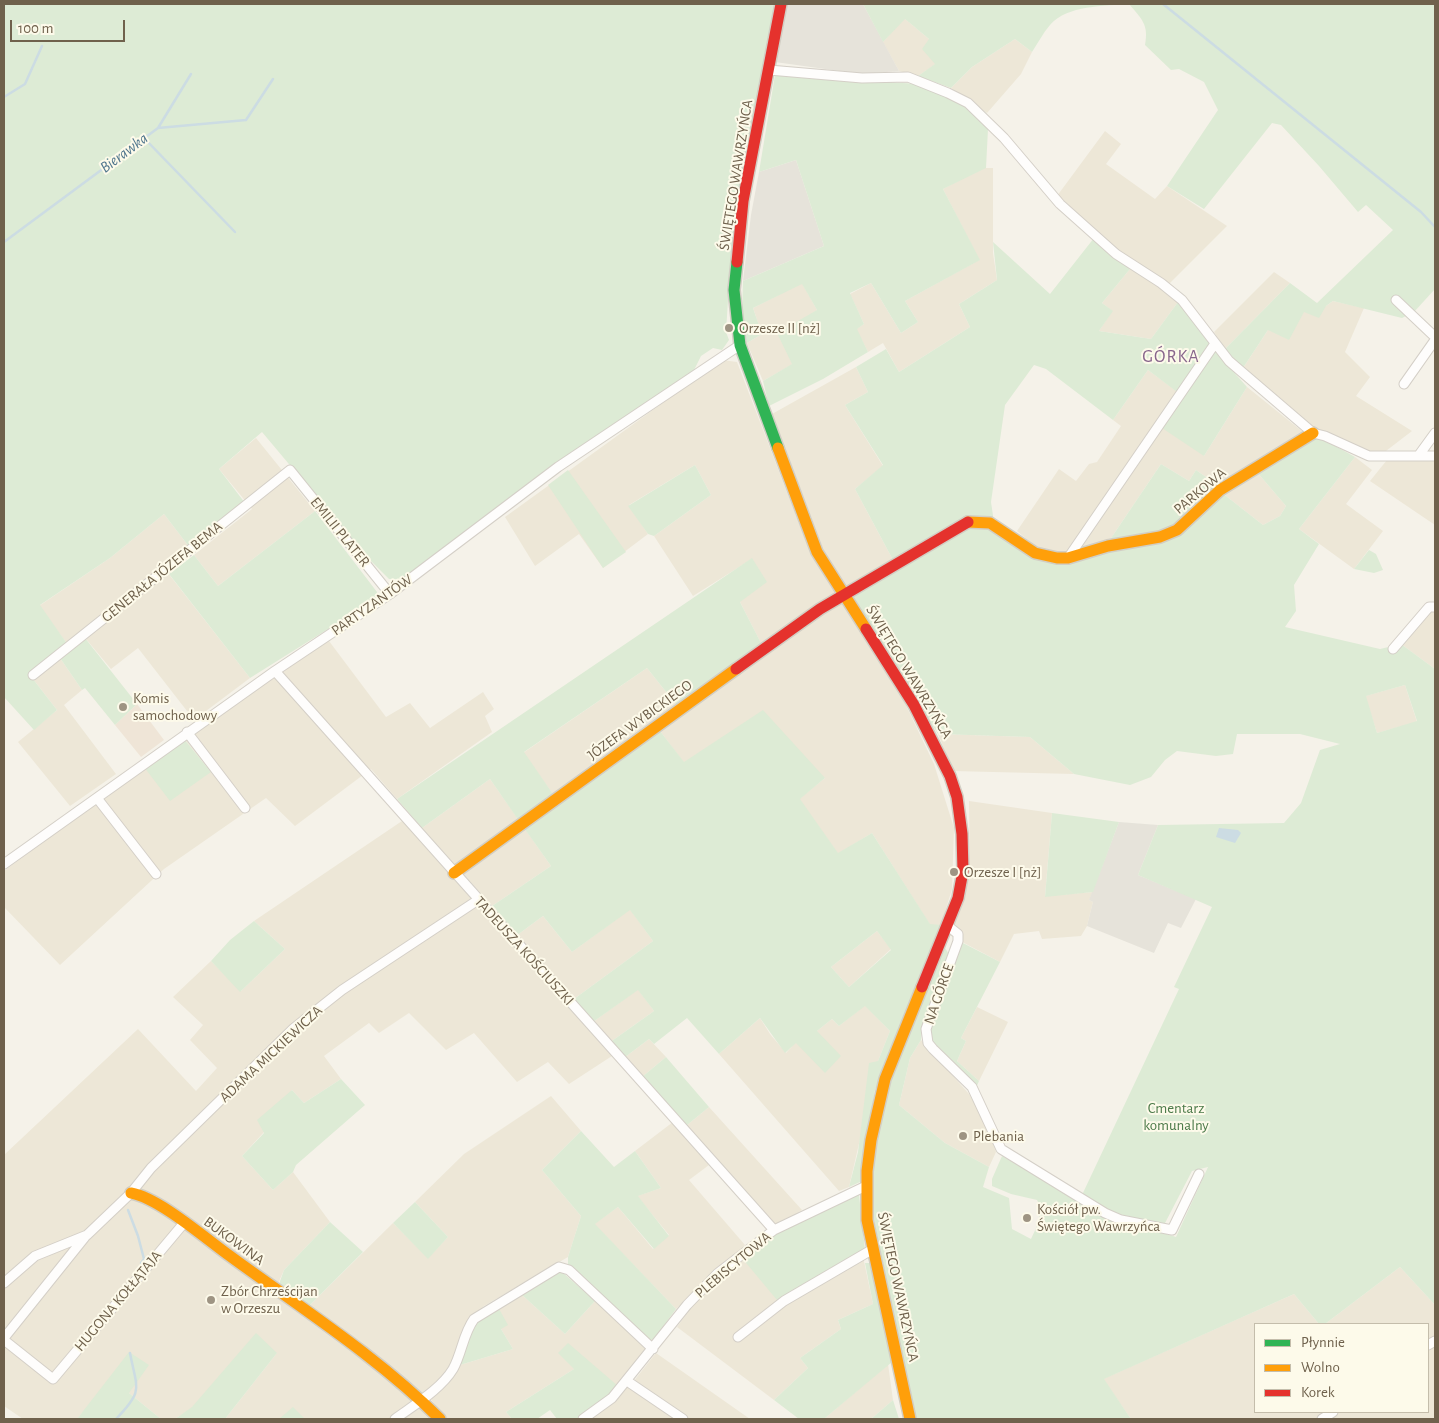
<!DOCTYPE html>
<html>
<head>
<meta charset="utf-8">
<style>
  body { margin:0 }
  #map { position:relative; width:1439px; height:1423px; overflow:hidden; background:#f5f2e9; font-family:"Alegreya Sans",sans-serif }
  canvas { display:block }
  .frame { position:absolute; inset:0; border:5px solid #6f614c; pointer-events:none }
  .legend { position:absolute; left:1254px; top:1323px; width:175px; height:90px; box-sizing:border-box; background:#fdfaea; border:1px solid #c4bdab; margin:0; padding:6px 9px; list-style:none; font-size:15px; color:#6f614c }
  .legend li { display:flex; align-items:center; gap:10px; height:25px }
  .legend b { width:25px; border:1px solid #c4bdab }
  .scale { position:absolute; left:10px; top:20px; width:115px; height:22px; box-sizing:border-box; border:2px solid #6f614c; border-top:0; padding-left:6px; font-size:15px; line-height:18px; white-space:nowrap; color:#6f614c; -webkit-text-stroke:4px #fdfaea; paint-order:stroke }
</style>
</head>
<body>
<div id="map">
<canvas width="1439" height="1423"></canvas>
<div class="frame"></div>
<ul class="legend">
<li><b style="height:6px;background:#30b455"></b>Płynnie</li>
<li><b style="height:6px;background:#ff9f0a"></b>Wolno</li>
<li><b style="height:6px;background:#e5322d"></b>Korek</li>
</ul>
<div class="scale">100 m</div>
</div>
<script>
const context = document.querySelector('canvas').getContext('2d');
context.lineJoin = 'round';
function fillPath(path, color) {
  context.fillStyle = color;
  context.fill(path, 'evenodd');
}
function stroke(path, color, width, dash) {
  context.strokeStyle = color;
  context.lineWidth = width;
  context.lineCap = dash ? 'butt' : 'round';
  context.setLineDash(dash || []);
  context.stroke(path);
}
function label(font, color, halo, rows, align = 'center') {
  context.font = font + ' "Alegreya Sans",sans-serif';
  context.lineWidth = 4;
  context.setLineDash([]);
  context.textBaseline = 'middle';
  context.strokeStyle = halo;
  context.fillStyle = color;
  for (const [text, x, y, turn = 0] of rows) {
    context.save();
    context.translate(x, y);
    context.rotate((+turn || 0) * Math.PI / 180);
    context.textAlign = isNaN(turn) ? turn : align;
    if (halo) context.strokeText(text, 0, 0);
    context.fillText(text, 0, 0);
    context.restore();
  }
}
fillPath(new Path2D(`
  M904 18 929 39 936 64 918 76 899 71 883 42Z
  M1015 39 1032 52 1021 74 987 113 951 88 972 67Z
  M1105 131 1121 144 1106 164 1155 199 1167 186 1227 226 1169 284 1122 253 1057 196Z
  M982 168H993V253L997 280 959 304 970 327 899 372 883 343 868 352 856 329 864 324 850 294 871 283 901 333 918 322 905 301 979 260 943 189Z
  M1130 269 1155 282 1178 302 1151 339 1099 331 1112 311 1102 303Z
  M1274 272 1290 283 1225 349 1214 332Z
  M802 283 817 310 793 364 763 381 747 343 762 334 753 308Z
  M1333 301 1364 308 1345 352 1370 377 1356 396 1412 431 1382 454 1360 451 1311 428 1243 368 1268 330 1304 311 1326 306Z
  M722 360 737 362 805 539 819 565 901 695 934 764 954 828 952 889 941 925H930L872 833 838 854 799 799 825 778 684 763 660 731 766 653 740 602 752 559 693 596 654 536 711 495 695 465 629 505 648 534 603 568 579 534 535 566 505 517Z
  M856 367 868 392 845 405 883 466 855 489 893 560 846 590 824 551 772 414Z
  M1148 370 1183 396 1204 456 1247 387 1303 432 1219 486 1196 470 1189 481 1161 464 1107 544 1075 554 1042 552 1017 531 1059 469 1076 481 1089 464 1097 462 1121 426 1113 420Z
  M256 438 315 511 218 586 194 555 252 509 219 469Z
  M1355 457 1372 470 1346 504 1383 531 1354 569 1299 529Z
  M1387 460H1435V525L1370 481Z
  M1256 471 1286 506 1280 516 1263 525 1221 492Z
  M164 514 190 548 164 568 250 678 194 720 138 648 111 669 81 633 68 645 39 606 110 558Z
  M1430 609 1435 610V669L1401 644Z
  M329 641 386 717 410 703 430 728 483 692 494 709 485 716 492 732 397 799 371 769 295 826 266 798 164 869 60 965 4 907V871L144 767 211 772 184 739 272 677Z
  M60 658 82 690 64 705 116 774 70 806 18 742 57 710 33 679Z
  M647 668 678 707 555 797 523 753Z
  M1405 685 1417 722 1377 733 1365 696Z
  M938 734 1030 737 1074 774 953 771Z
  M490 779 551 866 492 906 422 828Z
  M969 801 1052 813 1045 896 1093 892 1089 900 1093 902 1087 926 1081 936 1042 939 1039 931 1014 934 1000 962 949 935 970 870Z
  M402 821 612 1056 569 1084 548 1062 517 1082 474 1033 446 1050 409 1013 379 1033 369 1023 324 1056 341 1079 304 1103 292 1090 264 1132 242 1156 273 1190 293 1172 330 1222 284 1270 273 1295 398 1386 433 1419H225L277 1353 175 1419H161L129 1393 84 1411 77 1419H23L4 1406V1155L138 1029 196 1091 217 1068 190 1040 203 1025 173 997 211 961 241 991 285 949 254 921Z
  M630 909 653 941 574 999 516 936 543 916 572 952Z
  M877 931 891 949 849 987 831 967Z
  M638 989 654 1011 609 1043 593 1022Z
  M865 1005 890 1031 878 1061 849 1187 839 1191 719 1054 760 1018 770 1034 786 1053 795 1043 817 1031 832 1019 839 1026Z
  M977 1007 1008 1022 979 1081 957 1061 966 1041 961 1038Z
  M649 1039 666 1057 642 1077 624 1058Z
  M921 1040 969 1094 984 1120 996 1152 989 1167 945 1143 899 1105 910 1058Z
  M551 1096 581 1131 542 1170 581 1216 568 1257 484 1306 467 1321 448 1371 424 1394 309 1306 393 1223 428 1258 448 1237 415 1202 464 1154Z
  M709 1107 802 1210 778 1225 770 1221 686 1126Z
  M673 1122 709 1165 689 1180 745 1245 676 1309 594 1224 618 1207 653 1249 669 1235 637 1196 661 1188 635 1151Z
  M862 1252 873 1304 838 1320 841 1329 800 1358 808 1368 774 1400 677 1327 698 1298 742 1258Z
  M1400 1267 1435 1305V1419H1131L1103 1379 1294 1294 1319 1324H1255V1412H1428V1324H1325Z
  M521 1294 565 1334 595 1301 649 1349 618 1386 574 1369 506 1412 512 1419H446L429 1397 460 1365 513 1349 501 1329 498 1307Z
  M656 1353 750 1419H689L633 1382Z
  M888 1364 893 1400 871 1419H824Z
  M628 1386 677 1419H589L612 1401Z`), '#ede7d7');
fillPath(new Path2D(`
  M137 704 164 740 141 757 115 725Z`), '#efe5d7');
fillPath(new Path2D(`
  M787 4H863L899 71 861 74 775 62Z
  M796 160 824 246 743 281 751 215 759 172Z
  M1119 822 1158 825 1138 875 1196 899 1181 928 1168 923 1154 953 1087 926 1093 902 1089 900Z`), '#e6e3da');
fillPath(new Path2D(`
  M4 4H775L738 194 730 268 726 332 729 340 722 350 713 348 701 356 694 370 403 579H389L367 557 262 432 219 469 245 503 190 548 164 514 110 558 40 605 68 645 33 679 57 710 34 730 4 697Z
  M863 4H1435V289L1414 312 1402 318 1333 301 1326 306 1319 318 1304 312 1289 340 1268 330 1243 368 1225 349 1290 283 1317 303 1393 230 1366 205 1358 212 1319 166 1281 125 1272 123 1204 209 1167 186 1218 110 1204 82 1179 69 1171 70 1145 45C1149 25 1142 19 1129 4 1105 6 1067 5 1050 25 1043 33 1038 43 1032 52L1015 39 972 67 951 88 918 76 935 64 922 49 929 39 905 19 883 42Z
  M775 75 919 84 962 104 988 129 986 168 943 189 980 260 905 301 918 322 901 333 871 283 850 293 864 324 857 329 868 352 823 379 769 406 763 381 792 364 777 333 817 310 802 284 753 308 762 334 747 343 742 314 743 281 824 246 796 160 759 172Z
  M1094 238 1130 269 1102 303 1113 311 1099 331 1151 339 1178 302 1212 344 1177 392 1148 370 1113 420 1046 369 1034 365 1005 405 991 502 995 529 1036 556 1166 538 1221 492 1263 525 1280 516 1286 506 1256 471 1313 438H1321L1355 457 1299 529 1319 544 1294 585 1296 611 1285 627 1380 649 1401 644 1435 669V1305L1400 1267 1325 1324H1319L1294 1294 1104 1379 1131 1419H916L874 1220 872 1167 884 1103 901 1052 945 948 949 954 922 1026 921 1040 910 1058 899 1105 945 1143 989 1167 983 1187 1009 1198 1012 1229 1031 1239C1037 1227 1044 1212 1037 1200L1011 1194 992 1186V1179L1002 1156 1105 1215 1176 1237 1208 1167 1192 1171 1164 1225 1123 1218 1082 1195 1179 989 1174 987 1212 907 1138 875 1158 825 1284 823 1301 803 1320 750 1340 744 1300 734H1237L1233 754 1216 756 1177 751 1165 760 1151 777 1130 785 1074 774 1030 737 938 734 849 594 893 560 855 489 883 465 845 405 868 392 856 367 886 349 899 372 970 327 959 304 997 280 993 242 1050 294ZM1405 685 1417 721 1377 733 1366 696Z
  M1215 351 1247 387 1204 456 1162 428Z
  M1161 464 1189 481 1196 470 1219 486 1176 527 1107 544Z
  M695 465 711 495 654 536 648 534 628 506Z
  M568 470 626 552 603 568 548 485Z
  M315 511 377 592 376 599 250 678 169 574 194 555 218 586Z
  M1369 550 1376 554 1383 570 1374 573 1354 569Z
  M752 558 767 582 740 602 762 645 678 707 647 668 524 752 555 797 519 821 490 779 422 828 397 799Z
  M85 638 137 704 115 725 85 688 82 690 60 658Z
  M763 710 825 778 800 799 838 853 872 833 930 924 941 925 875 1090 860 1182 849 1187 858 1152 869 1063 878 1061 890 1031 865 1006 839 1026 832 1019 817 1031 841 1056 825 1073 796 1043 785 1053 760 1018 719 1054 687 1018 654 1044 649 1039 624 1058 609 1043 654 1011 638 990 593 1022 574 999 653 941 630 910 572 952 543 916 516 936 492 906 551 866 524 828 660 731 684 762ZM877 931 891 950 849 987 831 967Z
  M184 739 211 772 170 801 144 767Z
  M1052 813 1119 822 1093 892 1045 897Z
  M254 921 285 949 240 992 211 961 230 940Z
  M961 942 1000 962 961 1038 966 1041 957 1061 979 1081 976 1088 931 1040V1027Z
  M666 1057 709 1107 686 1126 642 1077Z
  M341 1079 365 1105 296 1165 293 1172 273 1190 242 1156 264 1133 257 1120 292 1090 304 1103Z
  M581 1131 614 1167 635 1151 661 1188 638 1196 669 1236 654 1249 618 1207 595 1224 676 1309 654 1339 648 1341 568 1266V1257L581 1216 542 1170Z
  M854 1194 859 1195 865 1250 777 1300 742 1258 775 1233Z
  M415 1202 448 1237 428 1259 393 1223Z
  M330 1222 363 1252 309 1306 279 1284 284 1270Z
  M865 1263H872L892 1362 824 1419H799L774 1400 808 1368 800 1358 841 1329 838 1320 873 1304Z
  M561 1271 595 1301 565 1334 521 1294 552 1273Z
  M498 1307 508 1325 501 1329 513 1349 460 1365 471 1330 478 1320Z
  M256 1333 277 1353 225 1419H175L192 1407Z
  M568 1343 618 1386 607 1399 579 1419H557L550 1410 537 1419H512L506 1412 574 1369 558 1353Z
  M129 1352 149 1365 129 1393 161 1419H77Z
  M893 1400 899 1419H871Z
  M293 1407 305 1419H279Z`), '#ddebd5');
fillPath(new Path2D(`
  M1219 828 1238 830 1241 833 1235 843 1216 837Z`), '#ccdce3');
stroke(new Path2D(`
  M1163 4 1421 212 1435 227
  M4 97 25 84 42 46
  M158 128 191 74
  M144 138 235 232
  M4 242 158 128 246 120 273 79
  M128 1210 138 1236 144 1259 141 1263
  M116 1419C144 1390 137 1390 130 1353`), '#ccdce3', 2.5);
const street = new Path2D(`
  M769 70 862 78 908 77 948 93 968 103 1004 138 1060 204 1116 254 1161 283 1182 300 1229 361 1313 433 1325 436 1369 456H1435
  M1396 300 1435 337
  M1404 384 1435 340
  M1419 455 1435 433
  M1068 558 1214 345
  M1393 649 1429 607H1435
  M275 671 774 1230
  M33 675 290 470 390 594
  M187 732 245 808
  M97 798 156 874
  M4 864 275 671 390 594 558 467 740 345
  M948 926 958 934V941L926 1029 928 1043 933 1049 972 1087 1001 1149 1105 1213 1121 1220 1172 1230 1199 1174
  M4 1283 35 1256 87 1235 131 1193 151 1168 294 1028 342 990 478 900
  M738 1337 784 1301 873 1249
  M4 1338 85 1237
  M4 1340 53 1379 184 1223
  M1428 1345 1435 1341
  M627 1381 683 1419
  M395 1419C414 1405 441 1389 453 1369 462 1353 463 1334 474 1319L559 1267 569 1270 653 1349
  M583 1419 612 1398 687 1305 718 1273 774 1230 866 1186
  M1322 1419 1333 1412`);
const fast = new Path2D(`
  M737 262 734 290 740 345 778 448`);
const slow = new Path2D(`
  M778 448 817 552 866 629
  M968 522 990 523 1035 553 1057 558H1068L1108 546 1160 537 1177 530 1220 490 1313 433
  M454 873 736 669
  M131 1193C159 1198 205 1238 230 1256 301 1308 378 1357 440 1419
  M910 1419 867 1220V1171L871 1140 885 1079 922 987`);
const jam = new Path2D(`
  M737 262 743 201 781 4
  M866 629 914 705 950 776 957 797 962 834 963 871 958 898 922 987
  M736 669 820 609 968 522`);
stroke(street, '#d4cfc7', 11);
stroke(fast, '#d2cec4', 14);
stroke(slow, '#d2cec4', 14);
stroke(jam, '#d2cec4', 14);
stroke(street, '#fefdfc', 9);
stroke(fast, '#30b455', 11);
stroke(slow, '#ff9f0a', 11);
stroke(jam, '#e5322d', 11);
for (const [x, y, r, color] of [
  [729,328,5,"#9e9483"],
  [123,707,5,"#9e9483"],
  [954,872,5,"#9e9483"],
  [963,1136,5,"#9e9483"],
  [1027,1218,5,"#9e9483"],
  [211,1300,5,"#9e9483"]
]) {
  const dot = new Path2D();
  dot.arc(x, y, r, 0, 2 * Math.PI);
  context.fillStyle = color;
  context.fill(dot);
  stroke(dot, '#fdfaea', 2);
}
label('15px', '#6f614c', '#fdfaea', [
  ["ŚWIĘTEGO WAWRZYŃCA",736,175,-81],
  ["PARKOWA",1200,491,-40],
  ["EMILII PLATER",340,532,51],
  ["GENERAŁA JÓZEFA BEMA",162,572,-39],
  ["PARTYZANTÓW",372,605,-35],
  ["ŚWIĘTEGO WAWRZYŃCA",909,672,59],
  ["JÓZEFA WYBICKIEGO",640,720,-36],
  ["TADEUSZA KOŚCIUSZKI",524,951,48],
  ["NA GÓRCE",939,994,-71],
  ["ADAMA MICKIEWICZA",271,1054,-43],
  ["BUKOWINA",234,1241,36],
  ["PLEBISCYTOWA",733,1265,-40],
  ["ŚWIĘTEGO WAWRZYŃCA",898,1287,78],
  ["HUGONA KOŁŁĄTAJA",118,1301,-50]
]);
label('15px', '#6f614c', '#fdfaea', [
  ["Orzesze II [nż]",739,328],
  ["Komis",133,698],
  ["samochodowy",133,715],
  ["Orzesze I [nż]",964,872],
  ["Plebania",973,1136],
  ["Kościół pw.",1037,1209],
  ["Świętego Wawrzyńca",1037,1226],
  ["Zbór Chrześcijan",221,1291],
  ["w Orzeszu",221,1308]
], 'left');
label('15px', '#4c7a49', '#fdfaea', [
  ["Cmentarz",1176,1108],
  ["komunalny",1176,1125]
]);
label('italic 16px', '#4f758d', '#fdfaea', [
  ["Bierawka",124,153,-37]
]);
context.letterSpacing = '1px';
label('18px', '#87658c', '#fdfaea', [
  ["GÓRKA",1171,357]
]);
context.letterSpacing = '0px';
</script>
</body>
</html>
